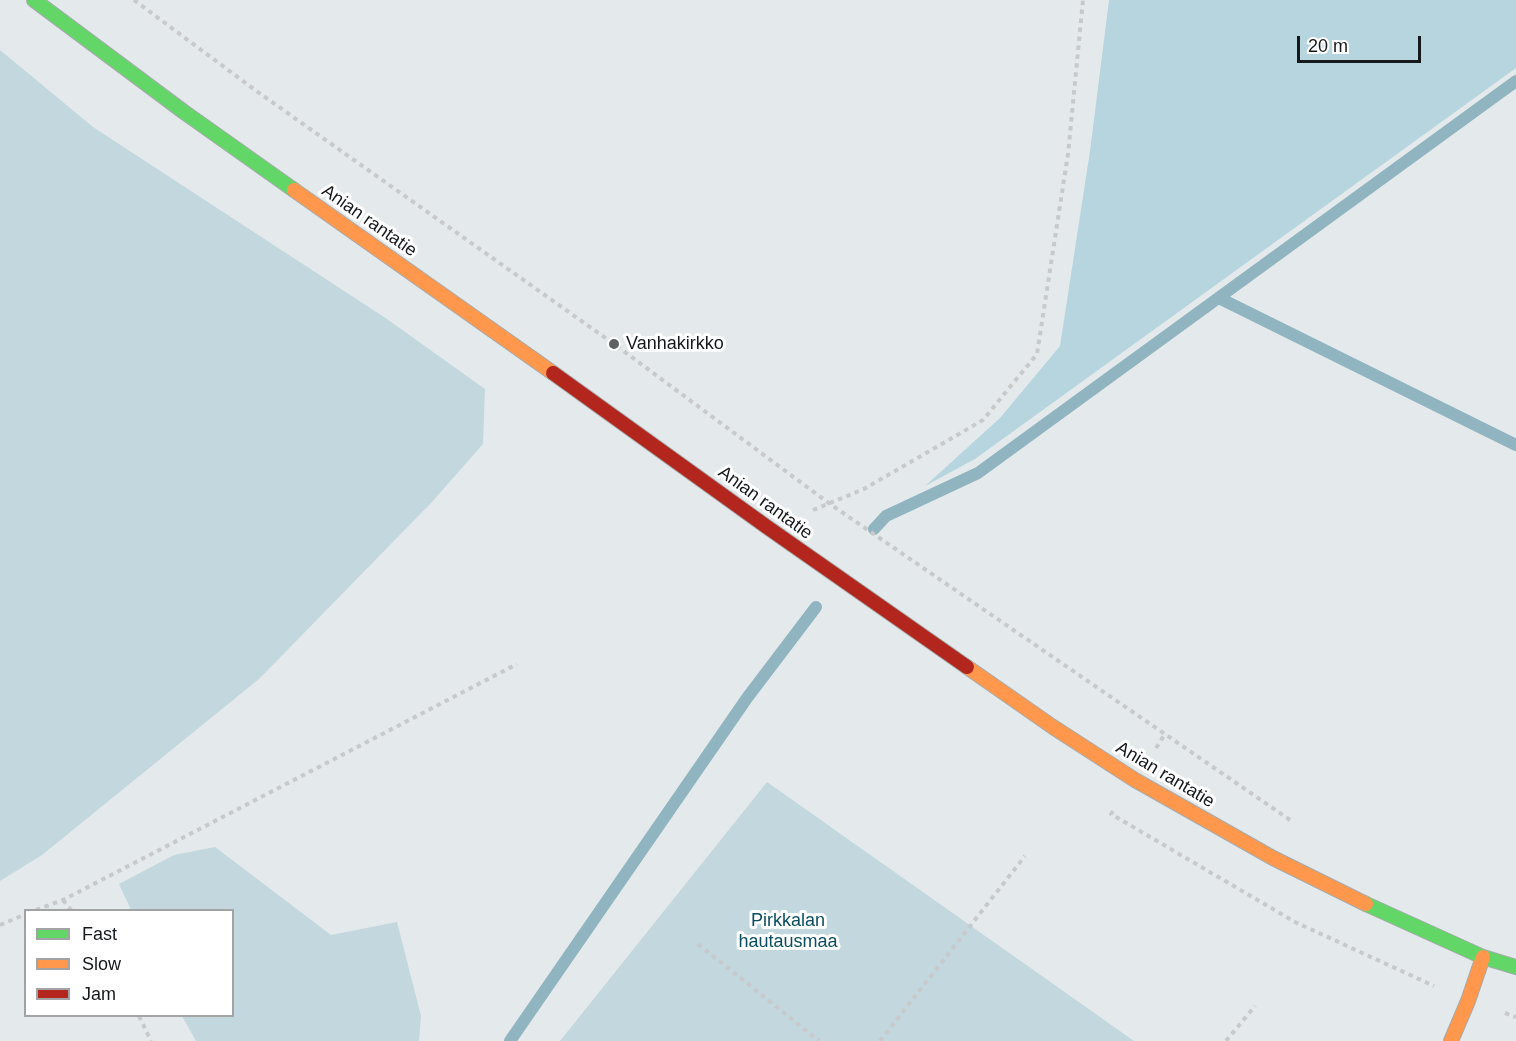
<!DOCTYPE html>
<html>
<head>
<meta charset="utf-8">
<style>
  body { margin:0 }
  #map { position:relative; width:1516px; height:1041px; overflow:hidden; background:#e4eaeb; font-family:Arial,sans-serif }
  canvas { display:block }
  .legend { position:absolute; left:24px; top:909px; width:210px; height:108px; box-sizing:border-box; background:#fff; border:2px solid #a2a3a4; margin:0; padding:8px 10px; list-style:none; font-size:18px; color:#16191b }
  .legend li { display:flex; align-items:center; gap:12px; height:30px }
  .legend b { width:30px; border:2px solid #a2a3a4 }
  .scale { position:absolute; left:1297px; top:36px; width:124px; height:27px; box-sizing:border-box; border:3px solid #16191b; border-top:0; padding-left:8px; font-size:18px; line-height:21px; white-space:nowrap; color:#16191b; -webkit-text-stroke:4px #fff; paint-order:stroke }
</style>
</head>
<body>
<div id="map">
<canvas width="1516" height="1041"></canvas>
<ul class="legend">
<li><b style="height:8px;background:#63d668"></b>Fast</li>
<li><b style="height:8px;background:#ff974d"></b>Slow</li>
<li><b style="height:8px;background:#b3261e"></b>Jam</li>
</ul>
<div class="scale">20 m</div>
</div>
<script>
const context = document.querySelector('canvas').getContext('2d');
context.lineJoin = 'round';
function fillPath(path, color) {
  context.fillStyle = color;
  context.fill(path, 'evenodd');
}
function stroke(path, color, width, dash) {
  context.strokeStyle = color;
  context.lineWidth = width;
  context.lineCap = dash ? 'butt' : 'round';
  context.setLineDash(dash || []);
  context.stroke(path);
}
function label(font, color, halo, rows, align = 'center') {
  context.font = font + ' Arial,sans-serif';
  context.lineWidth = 6;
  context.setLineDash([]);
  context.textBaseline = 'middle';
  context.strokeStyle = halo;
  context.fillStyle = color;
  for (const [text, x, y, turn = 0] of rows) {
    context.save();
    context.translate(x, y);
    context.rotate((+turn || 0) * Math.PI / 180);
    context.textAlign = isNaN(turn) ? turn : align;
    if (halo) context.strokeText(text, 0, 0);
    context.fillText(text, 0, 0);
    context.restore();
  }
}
fillPath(new Path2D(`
  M0 50 93 127 387 319 485 389 483 444 432 502 259 679 42 855 0 881Z
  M767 782 1134 1041H560Z
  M215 847 331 935 397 922 421 1016 419 1041H196L182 1016H232V910H131L119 884 174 855Z`), '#c3d7de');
fillPath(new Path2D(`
  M1109 0H1516V68L975 459 925 486 1000 418 1060 346 1090 151Z`), '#b7d5df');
stroke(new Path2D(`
  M1219 298 1516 445
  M874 529 886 516 978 473 1516 81
  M510 1041 747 698 816 607`), '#91b4c1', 12);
const fast = new Path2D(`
  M34 0 184 112 294 190
  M1366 904 1483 957 1516 967`);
const slow = new Path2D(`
  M294 190 553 373
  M967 667 1053 727 1135 780 1273 858 1366 904
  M1451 1041 1468 1001 1483 957`);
const jam = new Path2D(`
  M553 373 767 527 967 667`);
stroke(fast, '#a6abac', 16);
stroke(slow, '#a6abac', 16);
stroke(jam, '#a6abac', 16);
stroke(new Path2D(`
  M134 0 255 90 614 344 830 504 1293 822
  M813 510 864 489 983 420 1037 354 1068 154 1083 0
  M1156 748 1165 734
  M1113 811 1111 814 1295 922 1434 986
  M63 900 71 910
  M36 910 63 900 517 664
  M0 925 26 914
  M698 944 819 1041
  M1505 1013 1516 1017
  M139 1016 151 1041
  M880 1041 1025 856
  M1226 1041 1255 1006`), '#c7c9ca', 4, [4.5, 4.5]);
stroke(fast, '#63d668', 14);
stroke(slow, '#ff974d', 14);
stroke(jam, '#b3261e', 14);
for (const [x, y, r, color] of [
  [614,344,6,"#5e6264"]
]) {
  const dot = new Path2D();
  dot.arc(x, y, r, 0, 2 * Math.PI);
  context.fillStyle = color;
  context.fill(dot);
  stroke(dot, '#fff', 2);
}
label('18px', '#16191b', '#fff', [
  ["Anian rantatie",369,221,35],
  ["Anian rantatie",765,503,36],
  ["Anian rantatie",1165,775,31]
]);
label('18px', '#16191b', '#fff', [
  ["Vanhakirkko",626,344]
], 'left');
label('18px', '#0b4e62', '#fff', [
  ["Pirkkalan",788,921],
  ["hautausmaa",788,942]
]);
</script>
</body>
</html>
